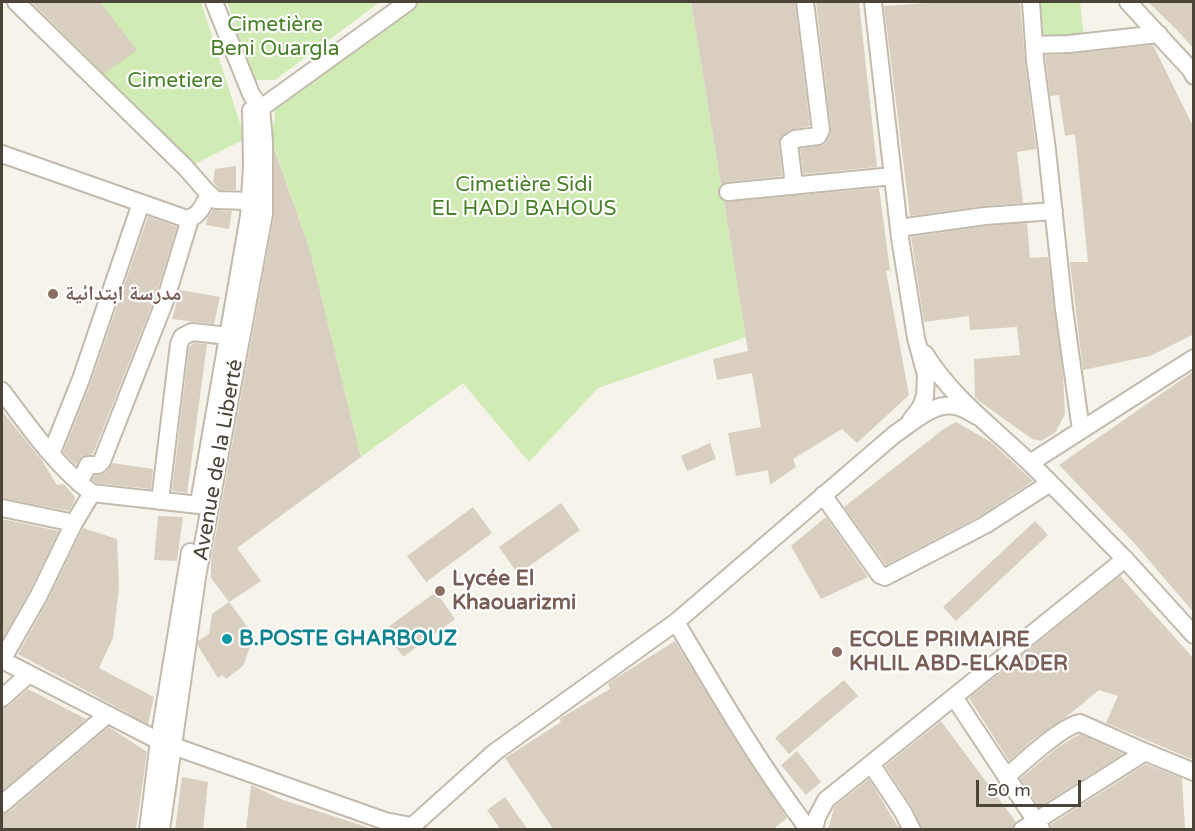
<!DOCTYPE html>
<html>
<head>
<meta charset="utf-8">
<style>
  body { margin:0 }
  #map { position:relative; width:1195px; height:831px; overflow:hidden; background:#f6f3eb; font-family:"Varela Round",sans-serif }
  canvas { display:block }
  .frame { position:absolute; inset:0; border:3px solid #4b4438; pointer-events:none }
  .scale { position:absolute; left:976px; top:780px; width:105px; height:27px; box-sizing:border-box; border:3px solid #4b4438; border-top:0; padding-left:8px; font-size:18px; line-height:21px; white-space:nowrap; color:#4b4438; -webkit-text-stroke:4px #fff; paint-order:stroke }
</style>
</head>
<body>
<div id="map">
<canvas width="1195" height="831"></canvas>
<div class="frame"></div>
<div class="scale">50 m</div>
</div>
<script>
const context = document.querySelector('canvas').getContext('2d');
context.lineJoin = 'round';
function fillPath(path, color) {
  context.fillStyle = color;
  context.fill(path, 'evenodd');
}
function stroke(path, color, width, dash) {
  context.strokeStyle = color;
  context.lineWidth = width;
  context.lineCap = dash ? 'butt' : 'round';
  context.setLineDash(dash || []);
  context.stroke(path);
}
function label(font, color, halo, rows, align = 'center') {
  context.font = font + ' "Varela Round","Noto Naskh Arabic",sans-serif';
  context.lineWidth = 4.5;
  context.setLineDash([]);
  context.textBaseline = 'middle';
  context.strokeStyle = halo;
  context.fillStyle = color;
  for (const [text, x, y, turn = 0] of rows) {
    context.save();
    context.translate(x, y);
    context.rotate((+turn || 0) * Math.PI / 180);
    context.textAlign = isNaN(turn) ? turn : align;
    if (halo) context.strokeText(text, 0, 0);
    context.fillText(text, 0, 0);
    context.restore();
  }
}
fillPath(new Path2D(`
  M100 2H201L245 139 195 164 99 77 136 50Z
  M227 2H380L275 80H254Z
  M414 2H691L746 337 598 388 529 462 463 383 361 457 310 251 270 134 275 119 274 107Z
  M1040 2H1080L1084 38 1044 41Z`), '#d1ebb4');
fillPath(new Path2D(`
  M31 2H100L137 50 104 74Z
  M691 2H795L810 126 790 130 780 138 779 144 782 176 727 182 721 184Z
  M816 2H859L877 167 803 174 800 149 824 145 827 141 831 129Z
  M940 2H1020L1025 61 1036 149 1017 152 1023 203 984 206 910 216 884 6Z
  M1148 2H1194V49L1175 28Z
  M1153 45 1192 124 1194 146V334L1150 356 1083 370 1070 262H1088L1075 134 1065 136 1059 95 1050 96 1045 55 1070 54Z
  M274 147 310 251 361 457 237 548 261 581 229 602 211 578V560L274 216Z
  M236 166V190H220L213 182 215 169Z
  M879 188 890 270 886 271 909 395 857 443 842 429 793 459 796 467 770 485 768 470 736 476 728 433 761 427 752 373 717 380 713 359 748 351 724 202Z
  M213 210 232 211 229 229 206 225 207 219Z
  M148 216 177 227 156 295 93 454 82 456 76 465 63 452 91 382Z
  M1027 223 1030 258 1048 257 1063 375 1065 414 1055 433 1041 441 1032 439 975 398 974 359 1020 355 1017 327 970 330 969 316 924 322 911 237 986 226Z
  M180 290 220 297 214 324 172 319Z
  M194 343 207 344 187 493 172 491 189 347Z
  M1194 371V613L1135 544 1059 465Z
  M2 411 41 459 57 485 64 484 75 497 74 502 69 511 2 498Z
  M956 422 991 442 1033 481 980 516 886 565 844 507 945 428Z
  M710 443 716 459 687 471 681 456Z
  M112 463 153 469 151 489 96 483 92 480 94 476 105 473Z
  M561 503 580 530 518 574 499 547Z
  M473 507 492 533 426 582 407 556Z
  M158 516 183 517 177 561 154 560Z
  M826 517 868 577 821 599 791 546Z
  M2 519 59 531 29 592 2 640Z
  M1035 521 1048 535 956 621 943 607Z
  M83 528 117 539 119 588 113 638 99 668 154 697 148 724 18 654 47 602Z
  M1120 576 1194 659V760L1106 723 1118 696 1099 690 1065 718 1035 738 1009 761 969 698Z
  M436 592 455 619 403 657 384 630Z
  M229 602 254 636 243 666 226 679 222 675 218 678 198 646V641L209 634 212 614Z
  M675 641 731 733 787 818 772 830H554L505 758 561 722 559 719 610 689 608 684 616 678Z
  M844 680 858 696 789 754 775 738Z
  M28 689 86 719 2 791V708L9 706Z
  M941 721 1013 818 1016 822 1012 830H922L912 807 885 766Z
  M109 727 147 752 136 830H2V814L9 812Z
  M1080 734 1123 754 1039 807 1020 779 1058 747Z
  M797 751 821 782 806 795 781 765Z
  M1146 764 1182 778 1185 830H1051L1050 825Z
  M182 777 208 782 203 830H175Z
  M869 779 900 830H828L834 807Z
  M251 785 283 800 367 827V830H246Z
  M505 797 528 830H501L487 810Z`), '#d8cfc0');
const minor = new Path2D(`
  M16 2 185 167 207 192 216 200 251 201
  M873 2 900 238 916 338 926 375 925 396 921 407 911 420
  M1031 2 1035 60 1047 150 1064 309 1081 430
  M1128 2 1191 70 1194 76
  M1034 45 1069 44 1159 34
  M252 112 261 108 408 2
  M2 154 184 218C198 220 203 205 209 195
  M794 186 789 143 795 139 818 136 821 130 805 2
  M728 192 893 176
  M899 228 985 216 1054 211
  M925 354C952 398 994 428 1031 464 1063 495 1093 527 1125 559
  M2 391C29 427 56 466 92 493L199 505
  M51 454 81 379 141 203
  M1030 463 1194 358
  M79 483 88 465H98L102 461 166 298 190 219
  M823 495 880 575 885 577 985 525 1050 483
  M160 501 179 344 182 337 192 332 238 337
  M199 503 249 216 252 165 251 110
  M2 508 74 523 92 493
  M676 622C718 693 759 764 809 830
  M2 660 159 741 385 821 411 826 413 830
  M2 660 38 597 74 523
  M954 697 1041 829
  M2 698 29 674
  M871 764 903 812 912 830
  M1006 777C1023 763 1060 727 1080 723L1145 752
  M2 804 107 715
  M148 830 159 741 190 552
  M161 830 197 577 264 214V141L261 108 251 94 214 2
  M408 830 495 752 676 622 895 434C912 423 933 402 955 406 963 407 971 413 977 416
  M814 830 817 817 826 800 1125 559 1194 635
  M1022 830 1145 752 1194 772`);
stroke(minor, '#c2bbad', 20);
stroke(minor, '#fff', 16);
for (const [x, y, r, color] of [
  [53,294,6,"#8d6e63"],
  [440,591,6,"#8d6e63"],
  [227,639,6,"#0f9aa8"],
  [837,652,6,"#8d6e63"]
]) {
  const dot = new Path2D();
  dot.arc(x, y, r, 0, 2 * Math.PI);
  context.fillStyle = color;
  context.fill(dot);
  stroke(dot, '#fff', 2);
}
label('21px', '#488028', '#fff', [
  ["Cimetière",275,25],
  ["Beni Ouargla",275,49],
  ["Cimetiere",175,81],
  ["Cimetière Sidi",524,185],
  ["EL HADJ BAHOUS",524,209]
]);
label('bold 21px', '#785e54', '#fff', [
  ["مدرسة ابتدائية",65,294],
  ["Lycée El",452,579],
  ["Khaouarizmi",452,603],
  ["ECOLE PRIMAIRE",849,640],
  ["KHLIL ABD-ELKADER",849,664]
], 'left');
label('21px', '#4b4438', '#fff', [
  ["Avenue de la Liberté",219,460,-80]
]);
label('bold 21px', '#0d838f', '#fff', [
  ["B.POSTE GHARBOUZ",239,639]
], 'left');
</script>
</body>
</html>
